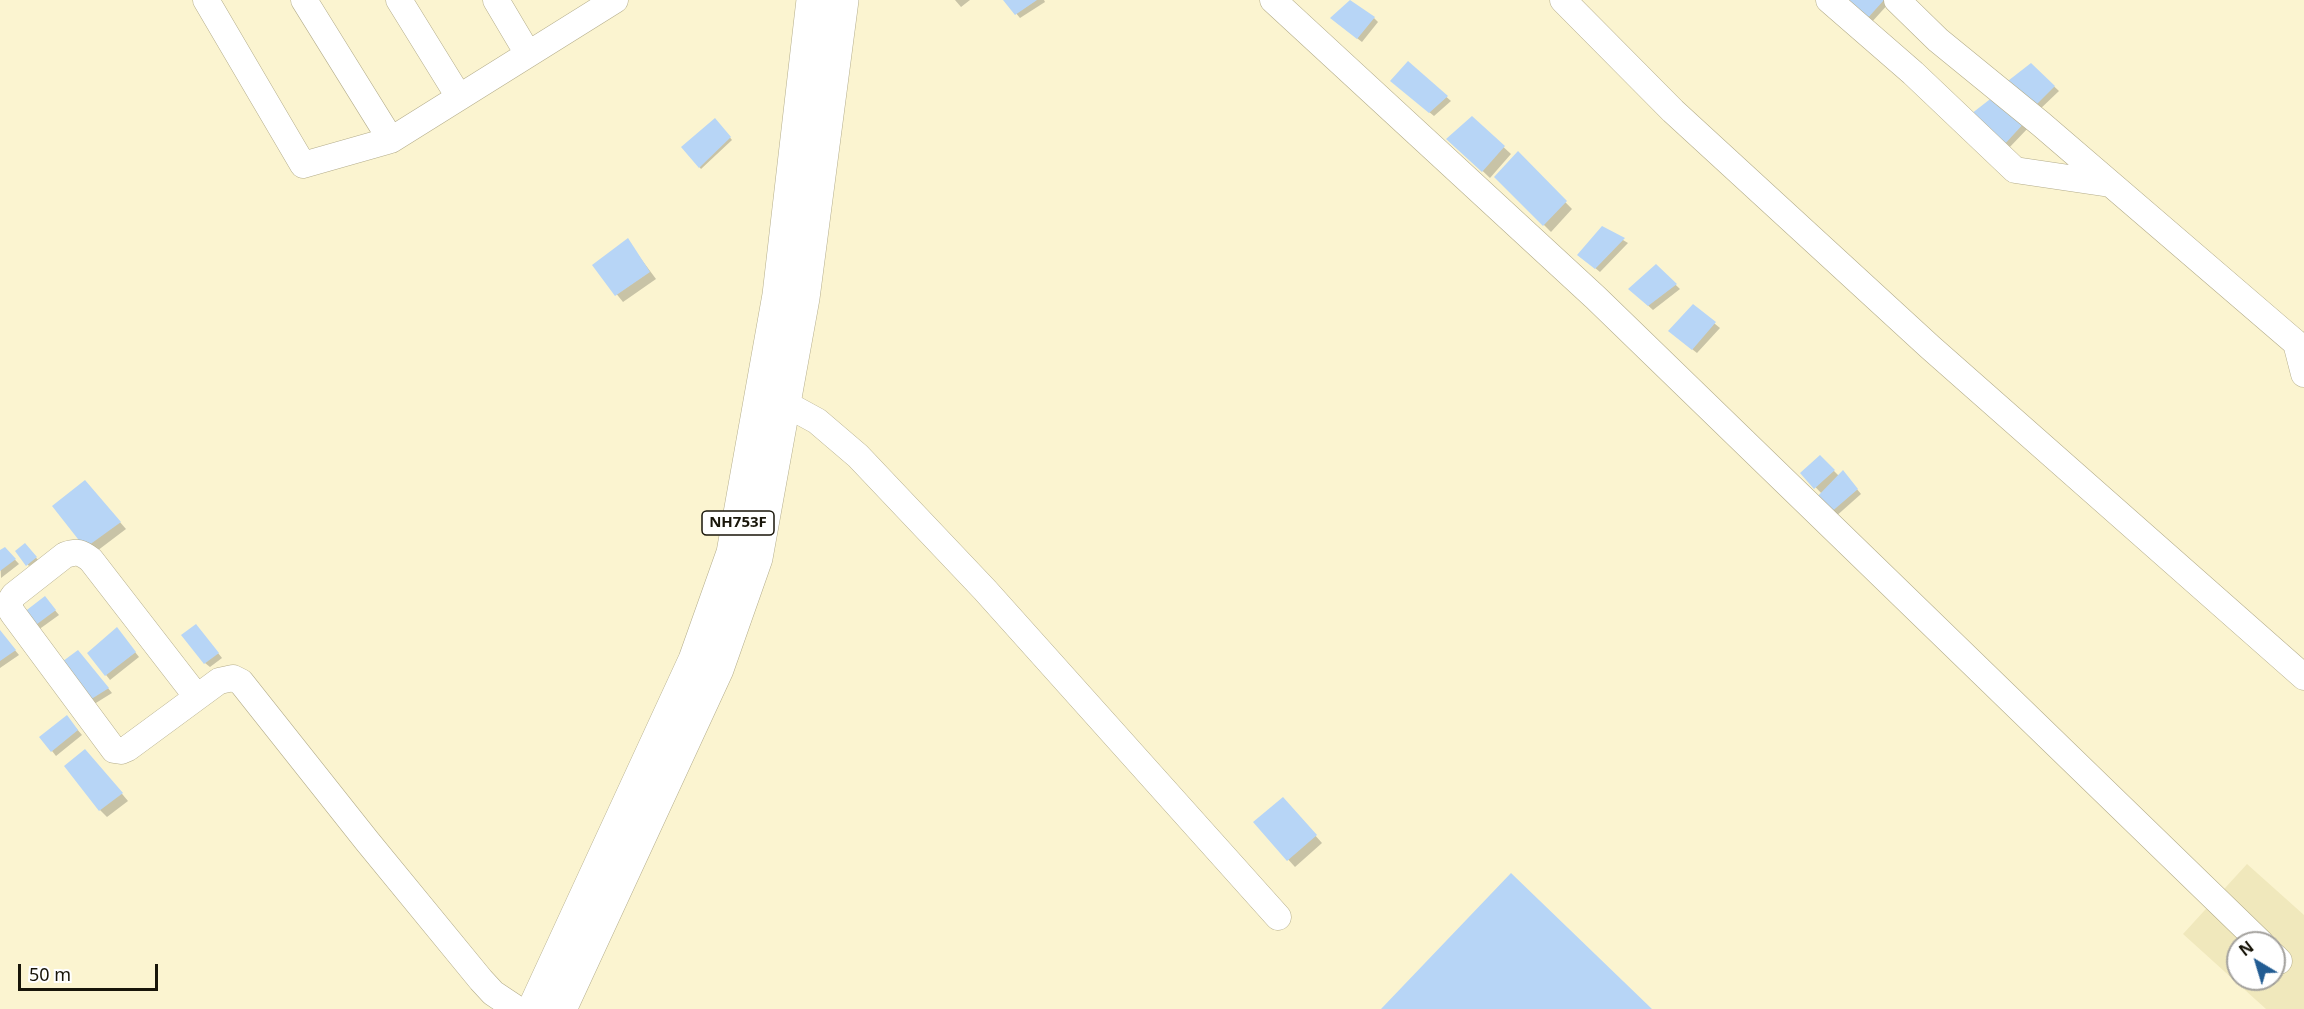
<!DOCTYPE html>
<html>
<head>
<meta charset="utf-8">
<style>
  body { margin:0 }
  #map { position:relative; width:2304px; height:1009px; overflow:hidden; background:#fbf4d0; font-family:"Noto Sans",sans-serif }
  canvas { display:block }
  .north { position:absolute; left:2226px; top:931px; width:60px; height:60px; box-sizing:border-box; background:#fff; border:2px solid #a3a19d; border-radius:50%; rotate:322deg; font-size:16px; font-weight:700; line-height:24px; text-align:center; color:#181509 }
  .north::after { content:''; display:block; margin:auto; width:21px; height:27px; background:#225c93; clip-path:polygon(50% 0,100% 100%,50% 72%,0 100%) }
  .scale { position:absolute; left:18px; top:964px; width:140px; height:27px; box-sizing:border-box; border:3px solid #181509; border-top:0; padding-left:8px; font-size:18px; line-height:21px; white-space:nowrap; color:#181509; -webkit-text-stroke:4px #fff; paint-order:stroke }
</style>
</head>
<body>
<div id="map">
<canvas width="2304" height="1009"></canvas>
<div class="north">N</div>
<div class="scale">50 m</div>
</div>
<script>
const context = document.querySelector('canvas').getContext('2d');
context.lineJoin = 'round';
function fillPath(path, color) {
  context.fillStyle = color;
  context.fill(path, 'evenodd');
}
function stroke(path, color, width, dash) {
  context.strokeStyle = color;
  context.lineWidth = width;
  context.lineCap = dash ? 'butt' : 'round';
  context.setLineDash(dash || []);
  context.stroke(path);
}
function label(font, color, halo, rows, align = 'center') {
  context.font = font + ' "Noto Sans",sans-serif';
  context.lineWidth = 4.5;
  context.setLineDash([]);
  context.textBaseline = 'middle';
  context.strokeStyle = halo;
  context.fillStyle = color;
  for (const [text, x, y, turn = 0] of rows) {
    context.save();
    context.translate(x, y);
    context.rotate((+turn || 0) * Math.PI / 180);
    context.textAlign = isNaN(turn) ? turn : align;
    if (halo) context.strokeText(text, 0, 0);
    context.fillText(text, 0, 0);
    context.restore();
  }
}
fillPath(new Path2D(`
  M2247 864 2304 915V1009H2266L2183 934ZM2238 943H2274V979H2238Z`), '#f0e8bc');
fillPath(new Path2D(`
  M955 0H970L961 7Z
  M1005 0H1044L1045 2 1020 18Z
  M1844 0H1888L1890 2 1871 23Z
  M1374 18 1378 22 1362 42 1336 22Z
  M1408 63 1451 101 1434 116 1396 85Z
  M2031 65 2059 91 2037 112Z
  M1997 95 2029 127 2008 149 1973 114Z
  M1472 118 1511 154 1490 178 1449 139Z
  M715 120 732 140 701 169 683 147Z
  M1518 154 1572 209 1551 232 1496 177Z
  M1603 228 1628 243 1600 272 1584 259Z
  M627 240 656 279 623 302 594 266Z
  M1656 266 1680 289 1653 310 1630 289Z
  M1693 306 1720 328 1697 353 1674 335Z
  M1820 457 1839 476 1847 477 1861 494 1834 518 1822 494 1802 473Z
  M91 489 126 529 93 554 86 547Z
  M25 545 38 560 29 566 17 552Z
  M5 549 19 564 1 578 0 552Z
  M49 603 59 615 34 633 30 629Z
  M200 630 222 658 210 667 205 663Z
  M0 632 19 655 0 668Z
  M121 634 139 657 110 680 89 653Z
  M82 656 112 693 91 706Z
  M71 722 82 735 56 756 41 737Z
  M92 758 128 801 107 817 100 810Z
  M1289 806 1322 843 1295 867 1255 823Z`), '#0003');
fillPath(new Path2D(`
  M1003 0H1037L1015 15Z
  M1350 0 1375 17 1357 39 1330 18Z
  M1848 0H1884L1866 20Z
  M1408 61 1448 96 1429 113 1390 81Z
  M2031 63 2055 86 2032 109 2004 84Z
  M1998 93 2026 121 2003 146 1971 114Z
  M1472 116 1505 146 1482 172 1446 139Z
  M715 118 731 137 699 168 681 147Z
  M1518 151 1567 201 1543 226 1494 177Z
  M1602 226 1625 238 1595 269 1577 255Z
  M628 238 650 272 615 296 592 265Z
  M1656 264 1677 284 1648 306 1628 289Z
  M1693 304 1716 322 1692 350 1668 331Z
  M1820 455 1835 470 1814 489 1800 473Z
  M1843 470 1858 489 1829 514 1815 499Z
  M85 480 121 522 85 548 52 506Z
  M25 543 37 557 26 566 15 551Z
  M5 547 16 559 0 571V550Z
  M45 596 56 610 29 630 19 616Z
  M196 624 219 653 204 664 181 635Z
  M117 627 136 652 105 676 87 653Z
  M0 630 16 650 0 661Z
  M78 650 109 688 85 703 59 664Z
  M67 715 78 730 51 752 39 737Z
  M85 749 123 793 99 811 64 766Z
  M1283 797 1317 835 1287 861 1253 822Z
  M1511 873 1652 1009H1381Z`), '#b7d5f6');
const minor = new Path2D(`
  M206 0 303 165 391 140 615 0
  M304 0 391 140
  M399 0 459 97
  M496 0 528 54
  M1273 0 1596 298 2261 943
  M1563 0 1673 111 1930 347 2304 677
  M1829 0 1913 73 2015 170 2110 184
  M1897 0 1938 40 2041 124 2304 350
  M2296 343 2304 374
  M784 403 817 421 858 456 985 590 1278 917
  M197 697 91 560C81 552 77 551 65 555L14 595C8 603 8 607 14 615L114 750 121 751 128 748 219 681 233 678 241 682 367 841 481 980 493 993 517 1009
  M2274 956 2279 961`);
const highway = new Path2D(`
  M534 1009 695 660 733 553 779 295 813 0
  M560 1009 717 669 756 558 803 298 842 0`);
stroke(minor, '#b3ac8a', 27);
stroke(highway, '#b3ac8a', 34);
stroke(minor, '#fff', 26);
stroke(highway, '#fff', 33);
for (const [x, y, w] of [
  [738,523,72]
]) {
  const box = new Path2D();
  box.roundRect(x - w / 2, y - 12, w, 24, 4.5);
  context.fillStyle = '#fff';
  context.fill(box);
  stroke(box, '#181509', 1.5);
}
label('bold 15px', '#181509', null, [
  ["NH753F",738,523]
]);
</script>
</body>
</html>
